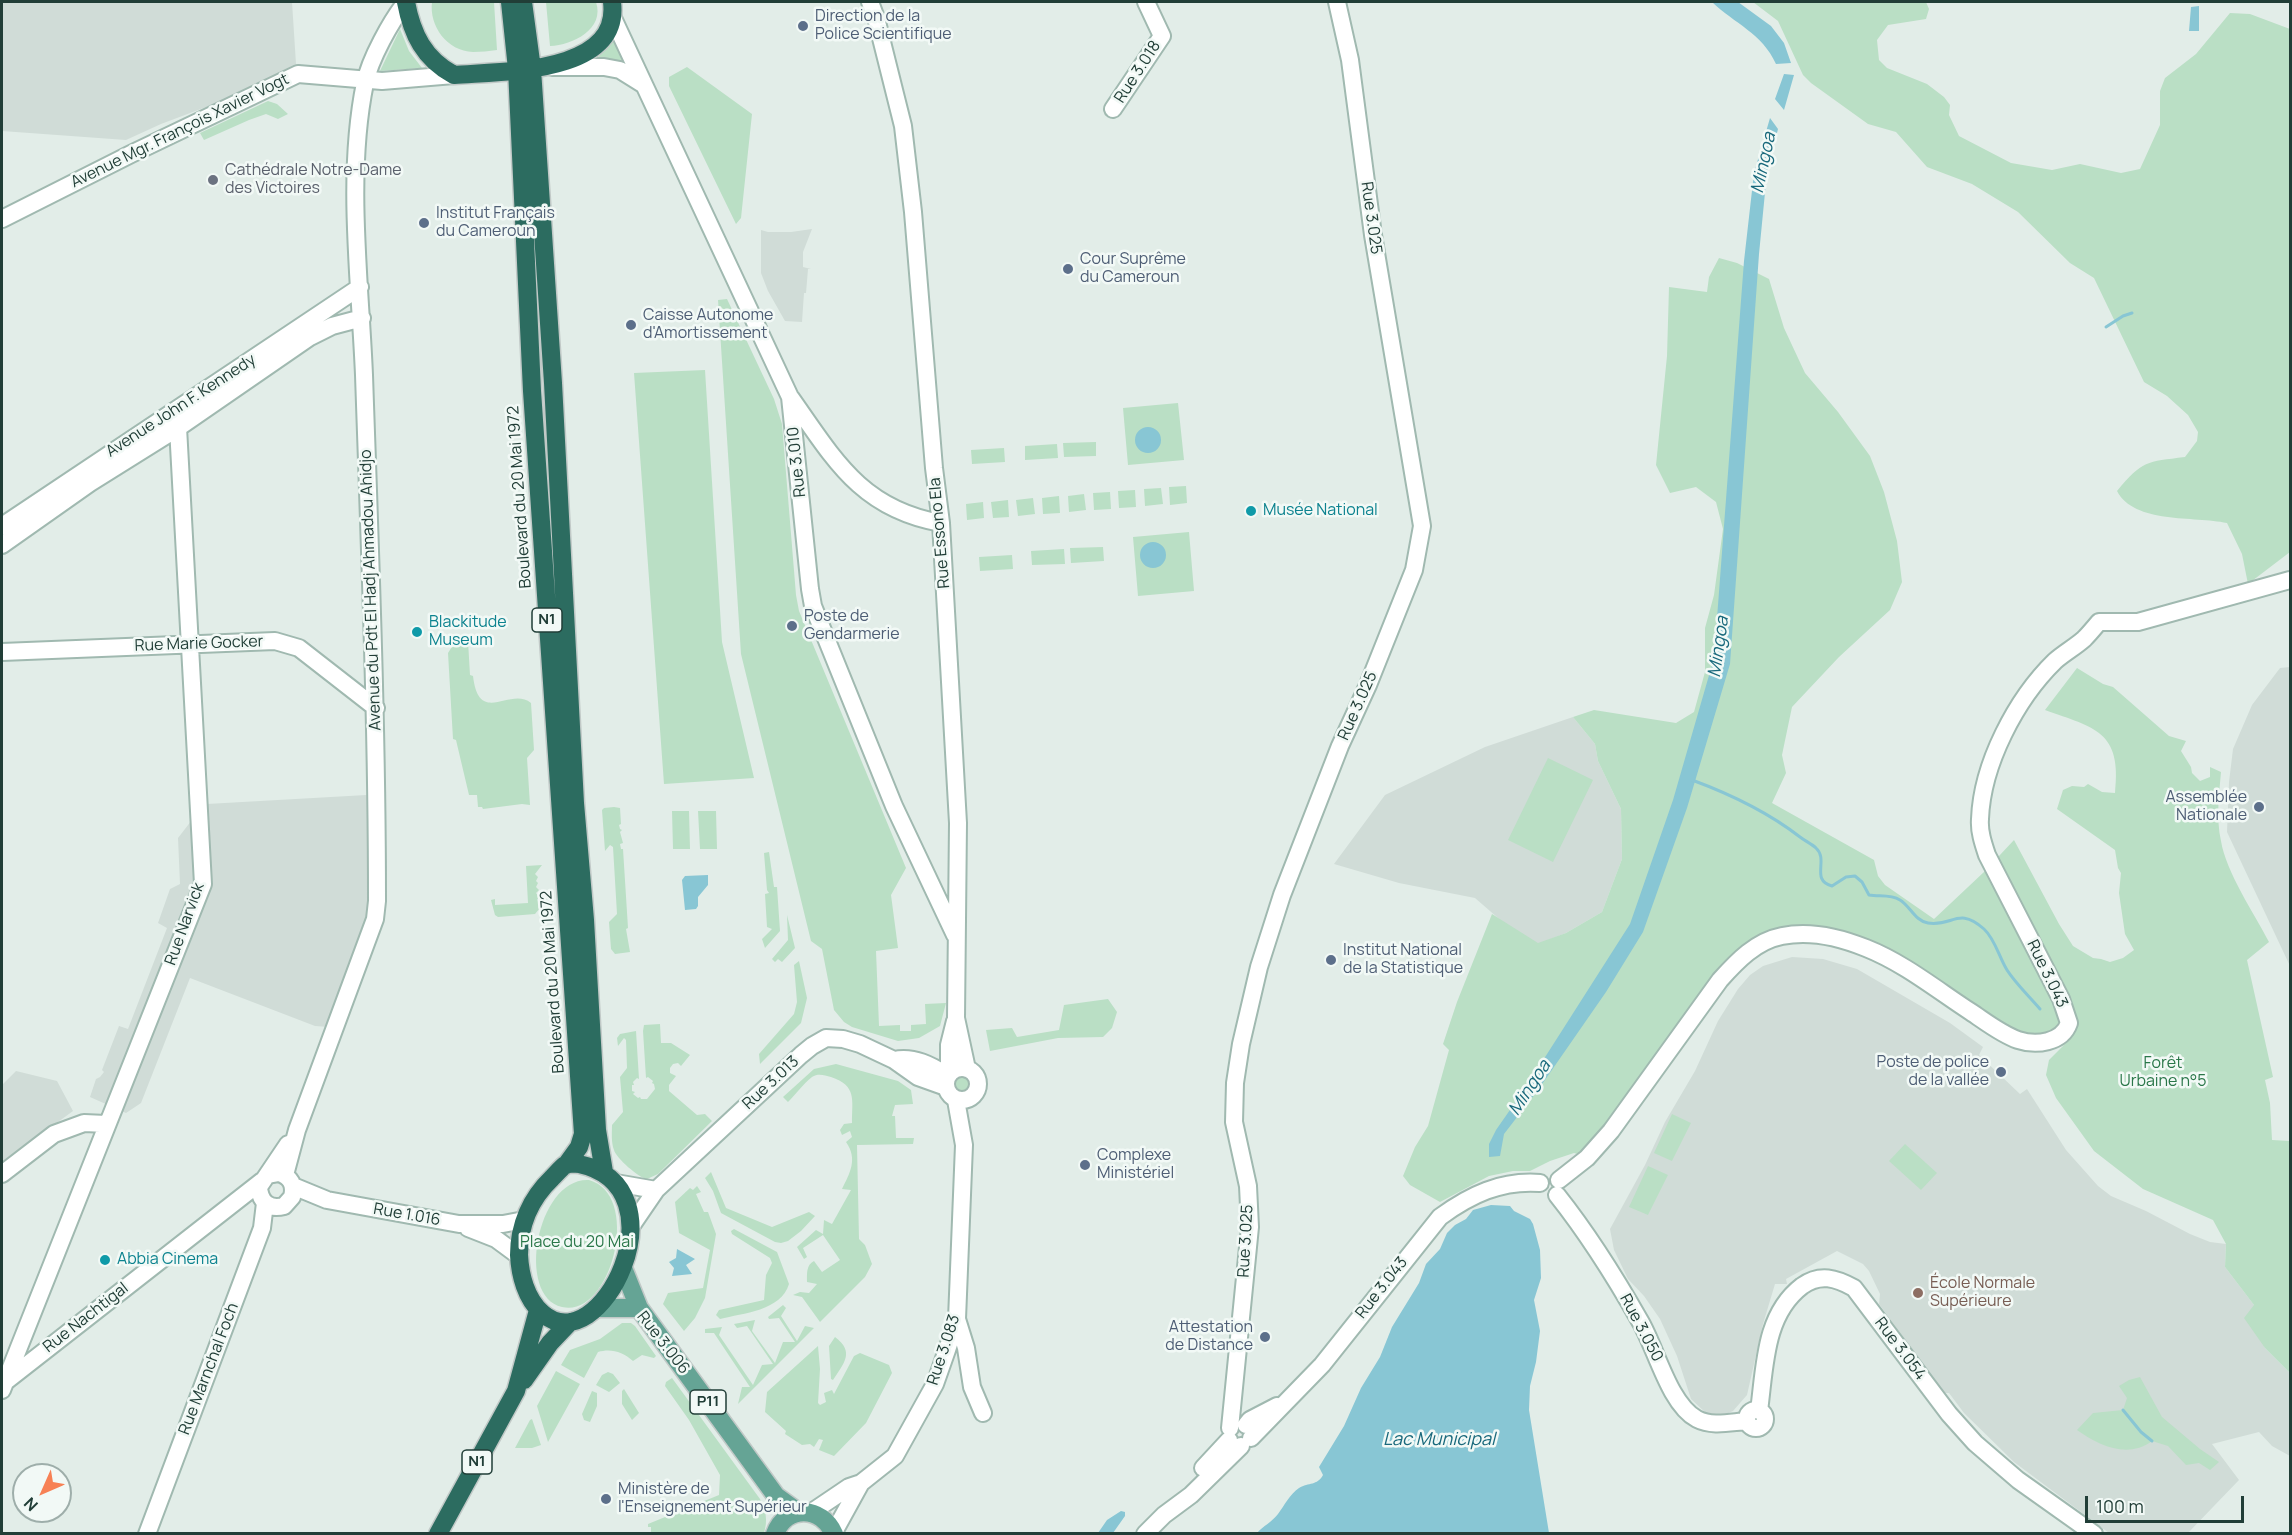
<!DOCTYPE html>
<html>
<head>
<meta charset="utf-8">
<style>
  body { margin:0 }
  #map { position:relative; width:2292px; height:1535px; overflow:hidden; background:#e2ede8; font-family:Manrope,sans-serif }
  canvas { display:block }
  .frame { position:absolute; inset:0; border:3px solid #213e37; pointer-events:none }
  .north { position:absolute; left:12px; top:1463px; width:60px; height:60px; box-sizing:border-box; background:#f2f9f6; border:2px solid #9eaeaa; border-radius:50%; rotate:225deg; font-size:16px; font-weight:700; line-height:24px; text-align:center; color:#213e37 }
  .north::after { content:''; display:block; margin:auto; width:21px; height:27px; background:#f78155; clip-path:polygon(50% 0,100% 100%,50% 72%,0 100%) }
  .scale { position:absolute; left:2085px; top:1496px; width:159px; height:27px; box-sizing:border-box; border:3px solid #213e37; border-top:0; padding-left:8px; font-size:18px; line-height:21px; white-space:nowrap; color:#213e37; -webkit-text-stroke:4px #f2f9f6; paint-order:stroke }
</style>
</head>
<body>
<div id="map">
<canvas width="2292" height="1535"></canvas>
<div class="frame"></div>
<div class="north">N</div>
<div class="scale">100 m</div>
</div>
<script>
const context = document.querySelector('canvas').getContext('2d');
context.lineJoin = 'round';
function fillPath(path, color) {
  context.fillStyle = color;
  context.fill(path, 'evenodd');
}
function stroke(path, color, width, dash) {
  context.strokeStyle = color;
  context.lineWidth = width;
  context.lineCap = dash ? 'butt' : 'round';
  context.setLineDash(dash || []);
  context.stroke(path);
}
function label(font, color, halo, rows, align = 'center') {
  context.font = font + ' Manrope,sans-serif';
  context.lineWidth = 5;
  context.setLineDash([]);
  context.textBaseline = 'middle';
  context.strokeStyle = halo;
  context.fillStyle = color;
  for (const [text, x, y, turn = 0] of rows) {
    context.save();
    context.translate(x, y);
    context.rotate((+turn || 0) * Math.PI / 180);
    context.textAlign = isNaN(turn) ? turn : align;
    if (halo) context.strokeText(text, 0, 0);
    context.fillText(text, 0, 0);
    context.restore();
  }
}
fillPath(new Path2D(`
  M2 2H292L296 64 230 98 161 124 126 140 2 131Z
  M812 229 803 252V267L811 269H808L806 293H804L802 322 785 321 768 291 761 273V230L768 232H791Z
  M2290 667V966L2227 832 2229 782 2233 749 2252 705 2280 668Z
  M1573 717 1595 744 1598 761 1621 809 1622 859 1602 912 1566 933 1538 944 1505 924 1475 898 1399 883 1334 864 1385 795 1485 747Z
  M384 794 387 870 380 914 343 1028 315 1026 190 978 141 1103 126 1113 90 1097 96 1079 100 1077 104 1072 102 1070 119 1026 128 1029 167 928 158 923 170 889 180 884 178 838 195 816 207 804Z
  M1792 957 1823 959 1857 969 1950 1023 1983 1047 1979 1055 2020 1094 2027 1089 2066 1150 2098 1186 2111 1196 2146 1211 2190 1234 2210 1242 2226 1244 2225 1267 2254 1305 2265 1348 2290 1373V1456L2272 1446 2259 1432 2212 1444 2239 1480 2188 1533H2109L2014 1462 1964 1413 1949 1393H1944L1879 1304 1880 1294 1869 1271 1863 1264 1837 1251 1786 1279 1787 1284H1775L1763 1324 1747 1395 1733 1411 1719 1417 1706 1413 1691 1399 1677 1356 1660 1319 1644 1296 1628 1279 1614 1250 1610 1229 1645 1165 1665 1122 1695 1071 1718 1021 1738 989 1750 975 1763 966Z
  M16 1071 57 1081 73 1111 2 1163V1085Z`), '#d0dcd7');
fillPath(new Path2D(`
  M432 2H494L497 50C489 51 481 52 473 52 447 51 429 26 432 2Z
  M546 2H596C605 29 573 45 550 46Z
  M1753 2H1926L1929 9 1926 19 1888 25 1877 40 1879 60 1887 68 1927 84 1944 97 1950 105 1949 115 1959 136 2011 163 2052 170 2080 164 2121 173 2140 169 2160 125V91L2165 78 2196 54 2230 13 2250 14 2290 29V552L2248 584 2242 554 2227 523C2194 516 2134 524 2117 491 2143 460 2146 462 2185 457L2197 441 2198 432 2188 415 2167 396 2144 382 2094 278 2070 263 2018 212 1972 184 1927 167 1896 132 1868 124 1811 83 1803 75 1778 21Z
  M400 29 409 51 422 68 380 71Z
  M613 37 623 60 597 62 596 60Z
  M687 67 752 114 741 218 736 224 669 86V77Z
  M268 101 277 104 288 114 278 119 266 114 249 120 204 140 200 133Z
  M1719 258 1737 263 1769 279 1784 328 1805 373 1838 412 1870 456 1884 492 1897 541 1902 582 1890 610 1839 657 1792 707 1782 755 1786 773 1772 803 1874 860 1878 876 1885 885 1934 919 1984 872 2014 840 2059 924 2073 946 2093 958 2101 959 2110 962 2123 958 2134 950 2125 934 2119 893 2121 873 2118 868 2115 850 2057 809 2063 790 2072 786 2084 787 2088 784 2102 792 2115 793C2122 731 2095 728 2045 710L2077 668 2103 684 2113 687 2169 736 2186 741 2181 751 2191 767 2192 773 2200 781 2210 777V767L2221 772C2219 795 2216 818 2221 841 2226 872 2254 913 2269 942L2247 960 2273 1077 2265 1080 2270 1103 2272 1140 2290 1141V1373L2265 1348 2244 1318 2254 1305 2225 1267 2226 1244 2213 1220 2143 1189 2094 1151 2056 1098 2046 1075 2049 1060 2066 1043 2059 1035 2028 1041 1868 949 1793 935 1739 961 1588 1157 1574 1153 1550 1161 1530 1171H1513L1489 1176 1440 1202 1410 1185 1403 1176 1415 1147 1428 1126 1449 1050 1443 1044 1457 1002 1492 914 1538 943 1566 933 1602 912 1622 859 1621 809 1598 761 1595 744 1573 717 1594 710 1676 723 1694 712 1705 672V628L1714 595 1723 529 1716 502 1696 487 1670 493 1656 465 1667 356 1669 287 1707 292 1709 277Z
  M727 299 774 399 782 424 796 595 799 611 906 868 891 895 898 948 876 951 879 1026 900 1025V1031H911V1025L926 1024 925 1004 946 1003 940 1026 919 1038 898 1041 852 1027 844 1022 834 1010 822 949 811 941 741 654 718 300Z
  M705 370 722 642 754 778 664 784 634 373Z
  M1178 403 1184 460 1128 465 1123 408Z
  M1096 442V456L1064 457 1063 443Z
  M1057 444 1058 458 1025 460V446Z
  M1004 448 1005 462 972 464 971 450Z
  M1186 486 1187 503 1170 505 1169 487Z
  M1161 488 1163 504 1145 506 1144 489Z
  M1135 490 1136 507 1119 508 1118 491Z
  M1110 492 1111 509 1094 510 1093 493Z
  M1084 494 1086 510 1069 512 1068 496Z
  M1059 496 1060 513 1043 514 1042 498Z
  M1033 498 1035 514 1018 516 1016 500Z
  M1008 500 1009 517 993 518 991 502Z
  M983 502 984 518 967 520 966 504Z
  M1189 532 1194 591 1138 596 1133 537Z
  M1103 547 1104 561 1071 563 1070 548Z
  M1064 549 1065 564 1032 565 1031 551Z
  M1012 555 1013 569 980 571 979 557Z
  M468 641 470 675 473 676C479 727 510 686 531 703L534 750 527 758 530 805 522 804 483 809 482 807H478L477 795H469L456 740 453 739 448 653 455 642Z
  M1548 758 1593 780 1553 862 1508 840Z
  M614 807 620 808 621 824 619 825 620 829 622 830 620 832 623 843 620 844 621 849H623L628 928 626 929 630 952 615 954 611 949 609 922 617 914 613 847 610 845 605 851 602 810 604 808Z
  M672 811H689L690 849H673Z
  M698 811H716L717 849H700Z
  M769 852 774 887H777L780 931 765 948 762 939 772 929 767 927 765 894 769 893 767 890 764 853Z
  M542 865 535 874 538 877 536 881 538 883 536 887 539 890 536 893 539 897 537 900 540 902 544 898V903L535 914 498 917 495 915 491 900 495 899V905L528 903 526 866Z
  M787 915 795 948 782 962 778 959 775 962 772 959 788 940Z
  M799 961 807 998 801 1023 760 1064 759 1054 794 1014 797 1002 794 965Z
  M1108 999 1117 1012 1112 1028 1103 1037 1058 1038 990 1051 986 1030 1012 1028 1017 1037 1059 1030 1064 1005Z
  M660 1024 661 1043H671L690 1055 681 1066 678 1063 673 1064 670 1068V1073L676 1076 669 1085V1091L697 1115 705 1114 712 1121 658 1174 647 1179C639 1178 616 1158 614 1150 611 1142 612 1133 612 1125L623 1112 620 1077 627 1068 626 1040 624 1038 618 1046 617 1038 620 1034 636 1031 639 1079 637 1078 633 1082 634 1085H632V1091L635 1092 633 1094 638 1098 640 1097 641 1099H647L655 1089 654 1084 652 1083 653 1081 648 1077 646 1078 643 1031 644 1025Z
  M836 1064 898 1081 911 1090 913 1104 895 1105 892 1116H895L896 1138H914L913 1144 857 1145 859 1239 865 1245 872 1264 865 1277 820 1322 802 1297 793 1295 800 1292 809 1293 817 1284 807 1282C807 1274 806 1265 814 1261L822 1272 840 1260 823 1235 803 1248 807 1257 804 1259 797 1247 816 1230 823 1234 824 1220 832 1224 851 1190 842 1189C850 1173 858 1159 846 1142L852 1137 850 1131 842 1135 840 1130 844 1124 852 1123C852 1099 857 1086 831 1077 824 1075 818 1073 812 1077 803 1084 796 1094 788 1102L783 1097 814 1069Z
  M953 1084a9 9 0 1 1 18 0a9 9 0 1 1-18 0Z
  M1672 1114 1691 1123 1672 1161 1654 1153Z
  M1905 1144 1937 1173 1921 1190 1889 1161Z
  M1648 1166 1668 1175 1648 1215 1629 1207Z
  M711 1172 726 1208 772 1227 809 1212 815 1216 801 1231 788 1241 781 1243 775 1242 721 1213 713 1191 705 1178Z
  M589 1180C643 1195 611 1319 562 1307 515 1296 537 1177 589 1180Z
  M697 1186 701 1192 696 1194 704 1212H708L716 1234 705 1298 695 1318 684 1331 663 1304 668 1293 703 1288 710 1250 679 1233 675 1202 690 1188 693 1190Z
  M734 1229 777 1252 789 1284C781 1311 743 1313 720 1319L716 1315 719 1310 764 1300 766 1275 772 1263 770 1258 732 1234 731 1231Z
  M783 1305 786 1308 781 1316 797 1341 805 1326 814 1328 738 1404 742 1387H750L714 1333H705V1329L722 1327 719 1335 753 1385 762 1365 773 1364 747 1326 737 1328 734 1324 755 1320 752 1331 775 1363 783 1342H795L779 1318 769 1319 768 1317Z
  M622 1323H631L635 1326 656 1356 654 1358 642 1355 633 1361C623 1352 611 1348 598 1352L584 1378 561 1365 570 1350 600 1339Z
  M835 1337C855 1352 844 1363 833 1380L831 1379 829 1346Z
  M818 1346 820 1369 818 1403 820 1405 826 1402 824 1393 832 1390 834 1394 854 1356 860 1353 889 1365 892 1373 866 1423 834 1456 819 1450 823 1440 819 1439 814 1447 810 1444 802 1445 785 1434 786 1431 765 1412 767 1392Z
  M556 1371 580 1384 548 1442 537 1406Z
  M608 1372 613 1374 620 1383 609 1392 596 1385 602 1375Z
  M2140 1377 2162 1417 2200 1449 2219 1462 2210 1470 2199 1463 2186 1465 2168 1446 2152 1441C2128 1459 2099 1446 2077 1430L2093 1413 2123 1410 2127 1398 2119 1386 2129 1380Z
  M672 1378 760 1499C766 1511 768 1520 764 1533H651V1527H648V1524L719 1495 720 1475 689 1420 665 1386 666 1382Z
  M624 1389 639 1413 632 1420 622 1404V1391Z
  M592 1391 597 1393V1406L590 1422 584 1420 582 1414Z
  M532 1419 541 1445 532 1448H515L530 1420Z`), '#badfc5');
fillPath(new Path2D(`
  M1712 2H1738L1771 26 1784 43 1791 63 1776 64C1762 33 1735 24 1712 2Z
  M2199 6V31H2189L2191 7Z
  M1784 74 1794 75 1784 110 1775 99Z
  M1770 118 1778 129 1767 172 1759 254 1730 664 1687 808 1643 932 1606 992 1538 1090 1504 1134 1500 1156 1489 1157V1144L1496 1130 1526 1087 1630 924 1673 800 1714 658 1744 261 1754 173Z
  M1135 440a13 13 0 1 1 26 0a13 13 0 1 1-26 0Z
  M1140 555a13 13 0 1 1 26 0a13 13 0 1 1-26 0Z
  M708 875V885L698 897V906L696 909 685 910 682 880 685 876Z
  M1491 1205 1510 1206 1514 1211 1530 1219 1533 1224 1540 1250 1541 1278 1534 1300 1540 1331 1536 1362 1530 1386 1529 1410 1549 1533H1257C1263 1526 1272 1522 1278 1514 1284 1506 1290 1494 1299 1488 1309 1482 1317 1486 1323 1475L1319 1467 1344 1426 1361 1388 1380 1357 1392 1327 1419 1283 1426 1264 1440 1249 1447 1233 1455 1225 1466 1219 1473 1210Z
  M677 1249 695 1259 686 1265 692 1274 672 1276 674 1268 669 1262 676 1258Z
  M1121 1511 1125 1512V1516L1113 1533H1098L1107 1520Z`), '#88c6d4');
stroke(new Path2D(`
  M2106 327 2123 316 2132 313
  M1692 780C1730 794 1769 813 1800 837 1805 841 1812 844 1816 848 1829 860 1810 880 1832 886L1846 877 1855 876 1862 882 1869 895C1879 897 1890 894 1900 900 1910 906 1915 921 1928 923 1953 927 1958 906 1984 929 1995 939 1999 957 2007 970 2016 984 2029 996 2040 1009
  M2123 1410 2141 1432 2152 1441`), '#88c6d4', 3);
const secondary = new Path2D(`
  M870 2 876 18 903 126 913 212 934 468 941 523 958 823 956 1018 967 1069
  M612 16 790 397 810 589 813 606 894 806 955 935
  M552 67H604L620 70 644 85
  M1113 109 1162 36 1146 2
  M2 219 131 154 298 74 382 81 454 75
  M791 398C834 459 861 509 941 523
  M2 526 360 287
  M2 545 90 483 178 428 310 337 332 326 362 318
  M2 652 275 641 299 648 376 708
  M894 1060C914 1056 931 1065 948 1076
  M946 1084a16 16 0 1 1 32 0a16 16 0 1 1-32 0Z
  M949 1074V1045L955 1021
  M2 1174 54 1134 84 1123 106 1124
  M268 1175 279 1173C291 1177 295 1185 292 1197L284 1206C269 1210 260 1202 259 1187L288 1144
  M285 1175 297 1130 375 919 377 901C377 726 370 551 364 375 360 280 346 175 365 83 370 59 391 21 406 2
  M1559 1180 1587 1158 1611 1131 1720 980C1737 961 1756 941 1782 936 1811 930 1839 937 1866 948 1904 963 1937 990 1971 1012 1986 1022 2001 1034 2018 1040 2036 1046 2062 1043 2069 1023L2061 999 1987 855C1983 843 1979 831 1980 819 1982 764 2016 699 2055 661 2064 653 2075 647 2084 639 2089 634 2094 628 2099 622H2138L2290 580
  M616 1183 656 1190
  M293 1186 327 1200 459 1224H503L524 1220
  M1557 1195C1588 1234 1615 1277 1640 1321 1656 1348 1669 1404 1697 1419 1712 1427 1731 1422 1747 1421
  M468 1228 496 1239 519 1256
  M630 1228 656 1190 801 1055 812 1046 826 1038 843 1039 860 1044 894 1060 918 1077 946 1087
  M957 1319 966 1348 972 1387 983 1413
  M5 1382 262 1181
  M2 1390 203 884 177 409
  M1747 1419a9 9 0 1 1 18 0a9 9 0 1 1-18 0Z
  M1759 1411C1765 1367 1764 1315 1802 1286 1820 1273 1836 1278 1854 1288L1949 1414 1975 1443 2018 1480 2094 1534
  M1246 1425 1250 1420 1277 1406
  M1230 1428 1250 1227 1248 1186 1234 1122 1235 1083 1241 1044 1259 967 1282 895 1340 746 1368 685 1414 570 1422 526 1373 235 1350 60 1337 2
  M1251 1438 1322 1365 1440 1217C1470 1195 1501 1180 1540 1183
  M1203 1468 1229 1440
  M812 1512 849 1487 861 1483 895 1456 935 1384 947 1350 957 1319 964 1145 956 1100
  M834 1532 861 1483
  M147 1534 262 1228 265 1203
  M1145 1534 1164 1515 1191 1495 1241 1446`);
const primary = new Path2D(`
  M623 1268 639 1308 776 1496 798 1512
  M597 1308H639
  M775 1534C786 1504 822 1506 834 1534`);
const highway = new Path2D(`
  M406 2C412 34 424 59 454 75 500 71 621 75 612 2
  M510 2 517 69 532 391 583 1134 579 1147 566 1165
  M523 2 532 69 553 383 575 803 585 920 597 1130 604 1172
  M579 1164C687 1187 600 1365 542 1313 526 1299 520 1275 519 1255 519 1225 531 1198 552 1178 556 1174 561 1168 565 1165 569 1163 575 1164 579 1164Z
  M524 1380 550 1343 570 1322
  M438 1534 516 1391 538 1310`);
stroke(secondary, '#a0b9b0', 20);
stroke(primary, '#c1c9c7', 21);
stroke(highway, '#c1c9c7', 21);
stroke(secondary, '#fff', 16);
stroke(primary, '#65a495', 18);
stroke(highway, '#2c6c60', 18);
for (const [x, y, r, color] of [
  [803,26,6,"#5c6f8a"],
  [213,180,6,"#6b7280"],
  [424,223,6,"#5c6f8a"],
  [1068,269,6,"#5c6f8a"],
  [631,325,6,"#5c6f8a"],
  [1251,511,6,"#0f9aa8"],
  [792,626,6,"#5c6f8a"],
  [417,632,6,"#0f9aa8"],
  [2259,807,6,"#5c6f8a"],
  [1331,960,6,"#5c6f8a"],
  [2001,1072,6,"#5c6f8a"],
  [1085,1165,6,"#5c6f8a"],
  [105,1260,6,"#0f9aa8"],
  [1918,1293,6,"#8d6e63"],
  [1265,1337,6,"#5c6f8a"],
  [606,1499,6,"#5c6f8a"]
]) {
  const dot = new Path2D();
  dot.arc(x, y, r, 0, 2 * Math.PI);
  context.fillStyle = color;
  context.fill(dot);
  stroke(dot, '#f2f9f6', 2);
}
for (const [x, y, w] of [
  [547,620,30],
  [708,1402,36],
  [477,1462,30]
]) {
  const box = new Path2D();
  box.roundRect(x - w / 2, y - 12, w, 24, 4.5);
  context.fillStyle = '#f2f9f6';
  context.fill(box);
  stroke(box, '#213e37', 1.5);
}
label('bold 15px', '#213e37', null, [
  ["N1",547,620],
  ["P11",708,1402],
  ["N1",477,1462]
]);
label('16px', '#4e5e75', '#f2f9f6', [
  ["Direction de la",815,17],
  ["Police Scientifique",815,35],
  ["Institut Français",436,214],
  ["du Cameroun",436,232],
  ["Cour Suprême",1080,260],
  ["du Cameroun",1080,278],
  ["Caisse Autonome",643,316],
  ["d'Amortissement",643,334],
  ["Poste de",804,617],
  ["Gendarmerie",804,635],
  ["Assemblée",2247,798,"right"],
  ["Nationale",2247,816,"right"],
  ["Institut National",1343,951],
  ["de la Statistique",1343,969],
  ["Poste de police",1989,1063,"right"],
  ["de la vallée",1989,1081,"right"],
  ["Complexe",1097,1156],
  ["Ministériel",1097,1174],
  ["Attestation",1253,1328,"right"],
  ["de Distance",1253,1346,"right"],
  ["Ministère de",618,1490],
  ["l'Enseignement Supérieur",618,1508]
], 'left');
label('16px', '#213e37', '#f2f9f6', [
  ["Rue 3.018",1138,72,-57],
  ["Avenue Mgr. François Xavier Vogt",180,131,-26],
  ["Rue 3.025",1371,218,82],
  ["Avenue John F. Kennedy",181,406,-33],
  ["Rue 3.010",797,462,-96],
  ["Boulevard du 20 Mai 1972",520,497,-94],
  ["Rue Essono Ela",940,533,-95],
  ["Avenue du Pdt El Hadj Ahmadou Ahidjo",371,590,-92],
  ["Rue Marie Gocker",199,644,-2],
  ["Rue 3.025",1358,706,-66],
  ["Rue Narvick",185,924,-70],
  ["Rue 3.043",2047,974,64],
  ["Boulevard du 20 Mai 1972",553,982,-94],
  ["Rue 3.013",771,1083,-43],
  ["Rue 1.016",407,1215,10],
  ["Rue 3.025",1246,1241,-87],
  ["Rue 3.043",1382,1288,-52],
  ["Rue Nachtigal",86,1318,-38],
  ["Rue 3.050",1641,1328,62],
  ["Rue 3.006",663,1343,52],
  ["Rue 3.054",1900,1349,53],
  ["Rue 3.083",944,1350,-72],
  ["Rue Marnchal Foch",209,1369,-69]
]);
label('16px', '#5b616d', '#f2f9f6', [
  ["Cathédrale Notre-Dame",225,171],
  ["des Victoires",225,189]
], 'left');
label('16px', '#0d838f', '#f2f9f6', [
  ["Musée National",1263,511],
  ["Blackitude",429,623],
  ["Museum",429,641],
  ["Abbia Cinema",117,1260]
], 'left');
label('16px', '#2a7749', '#f2f9f6', [
  ["Forêt",2163,1064],
  ["Urbaine n°5",2163,1082],
  ["Place du 20 Mai",577,1243]
]);
label('16px', '#785e54', '#f2f9f6', [
  ["École Normale",1930,1284],
  ["Supérieure",1930,1302]
], 'left');
label('italic 18px', '#19697c', '#f2f9f6', [
  ["Mingoa",1764,163,-78],
  ["Mingoa",1719,647,-82],
  ["Mingoa",1530,1088,-57],
  ["Lac Municipal",1439,1440]
]);
</script>
</body>
</html>
